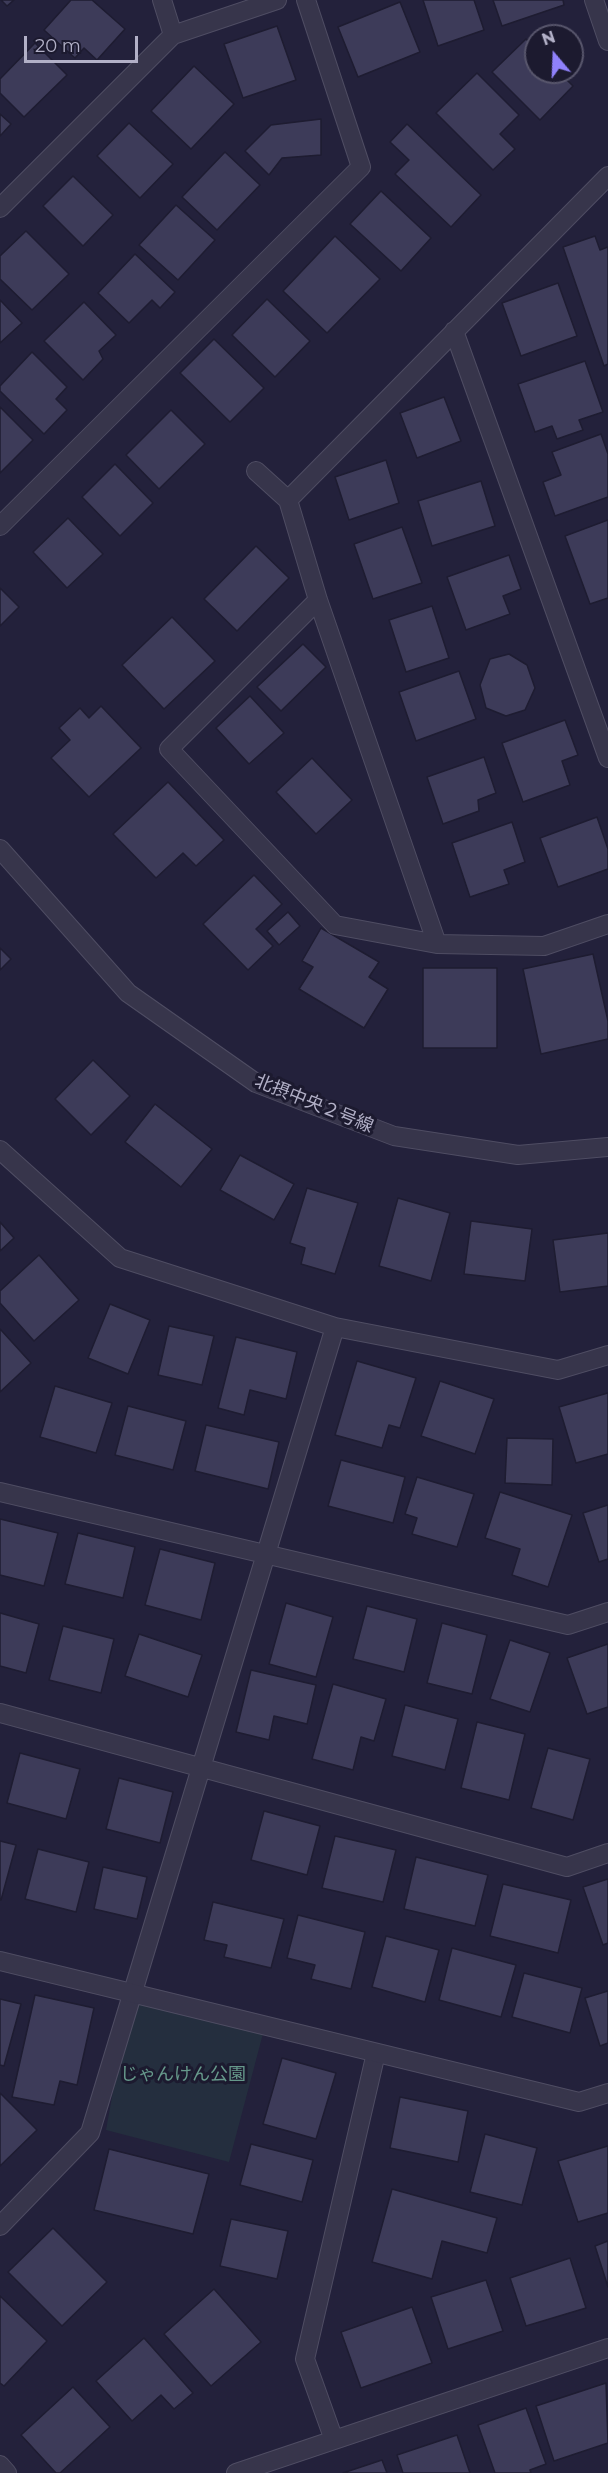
<!DOCTYPE html>
<html>
<head>
<meta charset="utf-8">
<style>
  body { margin:0 }
  #map { position:relative; width:608px; height:2473px; overflow:hidden; background:#23213b; font-family:Montserrat,sans-serif }
  canvas { display:block }
  .north { position:absolute; left:524px; top:24px; width:60px; height:60px; box-sizing:border-box; background:#1c1a2f; border:2px solid #58566c; border-radius:50%; rotate:341deg; font-size:16px; font-weight:700; line-height:24px; text-align:center; color:#b2b0c7 }
  .north::after { content:''; display:block; margin:auto; width:21px; height:27px; background:#8f81fb; clip-path:polygon(50% 0,100% 100%,50% 72%,0 100%) }
  .scale { position:absolute; left:24px; top:36px; width:114px; height:27px; box-sizing:border-box; border:3px solid #b2b0c7; border-top:0; padding-left:8px; font-size:18px; line-height:21px; white-space:nowrap; color:#b2b0c7; -webkit-text-stroke:4px #1c1a2f; paint-order:stroke }
</style>
</head>
<body>
<div id="map">
<canvas width="608" height="2473"></canvas>
<div class="north">N</div>
<div class="scale">20 m</div>
</div>
<script>
const context = document.querySelector('canvas').getContext('2d');
context.lineJoin = 'round';
function fillPath(path, color) {
  context.fillStyle = color;
  context.fill(path, 'evenodd');
}
function stroke(path, color, width, dash) {
  context.strokeStyle = color;
  context.lineWidth = width;
  context.lineCap = dash ? 'butt' : 'round';
  context.setLineDash(dash || []);
  context.stroke(path);
}
function label(font, color, halo, rows, align = 'center') {
  context.font = font + ' Montserrat,"Noto Sans JP",sans-serif';
  context.lineWidth = 6;
  context.setLineDash([]);
  context.textBaseline = 'middle';
  context.strokeStyle = halo;
  context.fillStyle = color;
  for (const [text, x, y, turn = 0] of rows) {
    context.save();
    context.translate(x, y);
    context.rotate((+turn || 0) * Math.PI / 180);
    context.textAlign = isNaN(turn) ? turn : align;
    if (halo) context.strokeText(text, 0, 0);
    context.fillText(text, 0, 0);
    context.restore();
  }
}
fillPath(new Path2D(`
  M131 1993 265 2026 229 2162 106 2130Z`), '#242e3e');
const building = new Path2D(`
  M1 0H14L7 6Z
  M71 0H92L125 29 97 60 84 48 75 58 44 30Z
  M423 0H474L484 30 438 46Z
  M493 0H563L564 5 502 26Z
  M400 2 420 52 358 77 338 27Z
  M277 26 296 80 243 98 224 44Z
  M526 39 536 49V72H559L573 86 540 120 492 72Z
  M35 43 67 75 24 117 0 93V79Z
  M194 66 234 104 191 149 151 111Z
  M477 73 519 115 500 134 515 149 493 170 436 113Z
  M0 114 11 124 0 136Z
  M321 119V155L282 158 269 175 245 151 271 125Z
  M129 123 173 164 140 198 97 156Z
  M407 124 481 195 451 227 395 174 409 160 390 142Z
  M225 152 260 185 217 230 182 197Z
  M73 176 113 215 83 246 43 206Z
  M381 191 431 238 401 271 350 224Z
  M176 205 215 240 178 280 139 245Z
  M26 231 69 274 32 310 0 279V256Z
  M335 236 380 279 327 333 283 291Z
  M595 236 600 250 608 247V364L604 366 563 247Z
  M135 254 175 292 160 308 152 300 129 323 98 293Z
  M558 283 577 336 521 356 502 303Z
  M267 299 310 341 275 377 232 335Z
  M0 300 22 323 0 343Z
  M84 302 116 335 99 351 103 359 83 380 44 341Z
  M214 339 264 388 230 422 180 373Z
  M32 352 67 387 56 399 67 410 44 434 0 391V386Z
  M585 361 603 412 579 420 583 430 557 439 552 426 535 432 518 384Z
  M444 397 461 441 417 458 400 413Z
  M0 407 33 440 0 473Z
  M171 410 205 444 159 489 126 455Z
  M601 434 608 454V497L555 516 543 482 561 475 552 452Z
  M386 460 399 503 349 520 335 477Z
  M115 464 153 503 120 536 82 497Z
  M481 481 495 526 432 546 418 501Z
  M68 518 103 554 67 588 33 552Z
  M608 520V598L590 604 565 536Z
  M402 527 422 583 373 599 354 544Z
  M256 546 289 578 237 631 204 599Z
  M509 555 521 589 503 596 510 614 466 630 447 577Z
  M0 588 19 607 0 626Z
  M432 606 449 658 406 672 389 620Z
  M172 617 215 661 164 709 122 665Z
  M303 644 326 667 281 711 257 687Z
  M509 654 527 665 535 688 525 710 506 716 486 708 480 685 490 659Z
  M459 671 476 719 416 741 399 692Z
  M250 696 284 733 249 764 216 728Z
  M101 706 141 748 89 797 51 758 70 740 59 728 80 708 89 718Z
  M565 720 578 755 562 761 570 785 523 802 502 743Z
  M484 757 496 793 478 800 479 811 443 824 427 777Z
  M312 758 352 800 316 834 276 792Z
  M168 782 224 840 196 866 183 853 156 878 113 834Z
  M597 817 608 849V869L558 887 540 838Z
  M512 822 525 862 504 870 509 884 470 897 452 843Z
  M254 875 282 904 256 929 273 946 248 970 203 924Z
  M288 912 300 926 279 945 267 931Z
  M321 928 379 962 369 977 388 989 364 1028 299 989 313 967 302 961Z
  M0 948 11 959 0 970Z
  M593 954 608 1021V1039L541 1054 523 969Z
  M423 968H497V1048H423Z
  M93 1060 130 1096 91 1135 55 1099Z
  M155 1104 212 1149 181 1187 125 1142Z
  M240 1155 294 1184 274 1220 220 1190Z
  M307 1188 358 1203 335 1274 301 1264 305 1248 290 1243Z
  M398 1198 450 1213 431 1281 379 1266Z
  M471 1221 532 1229 525 1281 464 1274Z
  M0 1222 14 1238 0 1251Z
  M608 1233V1286L560 1292 553 1240Z
  M39 1255 79 1300 34 1341 0 1303V1291Z
  M110 1304 150 1320 128 1374 88 1358Z
  M169 1326 214 1336 202 1385 158 1375Z
  M0 1329 31 1363 0 1392Z
  M236 1337 297 1352 286 1399 250 1390 244 1415 218 1408Z
  M357 1361 416 1378 400 1428 389 1425 382 1448 335 1435Z
  M440 1381 494 1399 475 1454 421 1436Z
  M55 1386 112 1403 96 1453 40 1437Z
  M608 1393V1454L576 1463 559 1407Z
  M128 1406 186 1421 173 1470 115 1455Z
  M206 1425 279 1442 268 1489 195 1471Z
  M507 1438 553 1439 552 1485 505 1483Z
  M341 1460 405 1477 393 1523 328 1506Z
  M417 1477 474 1494 457 1547 412 1534 417 1518 405 1514Z
  M500 1492 572 1515 548 1587 512 1575 520 1549 485 1538Z
  M608 1505V1559L599 1562 583 1513Z
  M0 1519 58 1533 44 1586 0 1575Z
  M78 1533 135 1547 123 1598 65 1584Z
  M160 1549 215 1563 201 1620 145 1605Z
  M286 1603 333 1617 316 1677 269 1664Z
  M367 1606 417 1619 404 1672 353 1659Z
  M0 1613 39 1624 26 1673 0 1666Z
  M442 1623 487 1635 472 1694 427 1683Z
  M63 1626 114 1639 101 1693 49 1680Z
  M139 1634 202 1655 188 1697 125 1676Z
  M510 1640 550 1653 530 1712 490 1699Z
  M608 1644V1707L587 1714 567 1658Z
  M251 1670 316 1685 307 1724 274 1716 269 1740 236 1732Z
  M333 1684 386 1699 374 1741 361 1737 353 1770 312 1759Z
  M405 1705 458 1719 445 1770 392 1756Z
  M477 1722 525 1734 509 1800 461 1788Z
  M548 1748 590 1759 573 1820 531 1808Z
  M20 1753 80 1769 66 1819 7 1803Z
  M119 1778 173 1792 160 1843 106 1829Z
  M264 1811 320 1826 307 1875 251 1860Z
  M335 1836 396 1850 383 1902 322 1888Z
  M0 1841 16 1845 1 1900H0Z
  M38 1849 89 1862 76 1912 25 1899Z
  M416 1857 488 1875 475 1926 404 1909Z
  M103 1867 147 1877 137 1919 94 1909Z
  M608 1879V1943L603 1945 583 1887Z
  M503 1884 571 1900 558 1953 490 1936Z
  M213 1902 284 1919 271 1968 224 1957 227 1945 204 1940Z
  M298 1915 365 1932 351 1989 311 1979 315 1965 287 1958Z
  M386 1936 439 1950 425 2002 372 1987Z
  M452 1948 516 1965 501 2017 439 2000Z
  M524 1973 582 1988 570 2033 512 2017Z
  M608 1991V2043L600 2046 585 1998Z
  M35 1995 94 2008 77 2085 60 2081 54 2105 12 2097Z
  M0 1999 21 2004 4 2066 0 2065Z
  M282 2058 336 2073 316 2139 263 2124Z
  M0 2093 37 2130 0 2166Z
  M400 2097 468 2111 458 2162 390 2148Z
  M485 2134 537 2148 522 2205 470 2192Z
  M251 2144 313 2160 302 2202 240 2185Z
  M608 2146V2213L578 2222 558 2161Z
  M109 2149 209 2174 193 2234 94 2210Z
  M392 2189 497 2218 487 2253 442 2241 432 2279 372 2262Z
  M231 2219 288 2231 277 2279 220 2266Z
  M53 2228 107 2282 62 2326 8 2272Z
  M608 2241V2287L595 2246Z
  M570 2258 586 2308 526 2326 510 2278Z
  M486 2280 503 2331 448 2349 431 2297Z
  M214 2289 261 2342 211 2386 164 2334Z
  M0 2296 47 2341 4 2386 0 2383Z
  M412 2307 432 2363 361 2388 341 2332Z
  M144 2338 193 2393 174 2409 161 2395 132 2421 96 2381Z
  M606 2383 608 2443 554 2461 536 2406Z
  M73 2387 110 2427 60 2473H56L21 2435Z
  M526 2408 546 2464 530 2470 531 2473H495L478 2425Z
  M457 2435 470 2473H403L397 2455Z
  M382 2460 387 2473H343Z`);
fillPath(building, '#3d3b59');
stroke(building, '#1e1c31', 1.5);
const minor = new Path2D(`
  M162 0 173 35
  M0 208 173 35 277 0
  M454 331 608 758
  M256 471 288 500
  M0 526 361 167 306 0
  M318 600 169 749 335 925 437 944 544 946 608 924
  M437 944 318 600 288 500 608 176
  M0 1150 120 1258 335 1327 558 1370 608 1355
  M0 1492 568 1625 608 1612
  M0 1713 567 1867 608 1853
  M0 2226 90 2133 335 1327
  M334 2440 305 2359 376 2053
  M0 2465 7 2473
  M236 2473 608 2348`);
const tertiary = new Path2D(`
  M594 0 608 41
  M0 849 128 993 256 1083 394 1136 518 1155 608 1147
  M0 1961 579 2102 608 2093`);
stroke(minor, '#4f4d63', 20);
stroke(tertiary, '#4f4d63', 20);
stroke(minor, '#37354b', 18);
stroke(tertiary, '#37354b', 18);
label('18px', '#b2b0c7', '#1c1a2f', [
  ["北摂中央２号線",314,1104,22]
]);
label('18px', '#66998b', '#1c1a2f', [
  ["じゃんけん公園",183,2075]
]);
</script>
</body>
</html>
